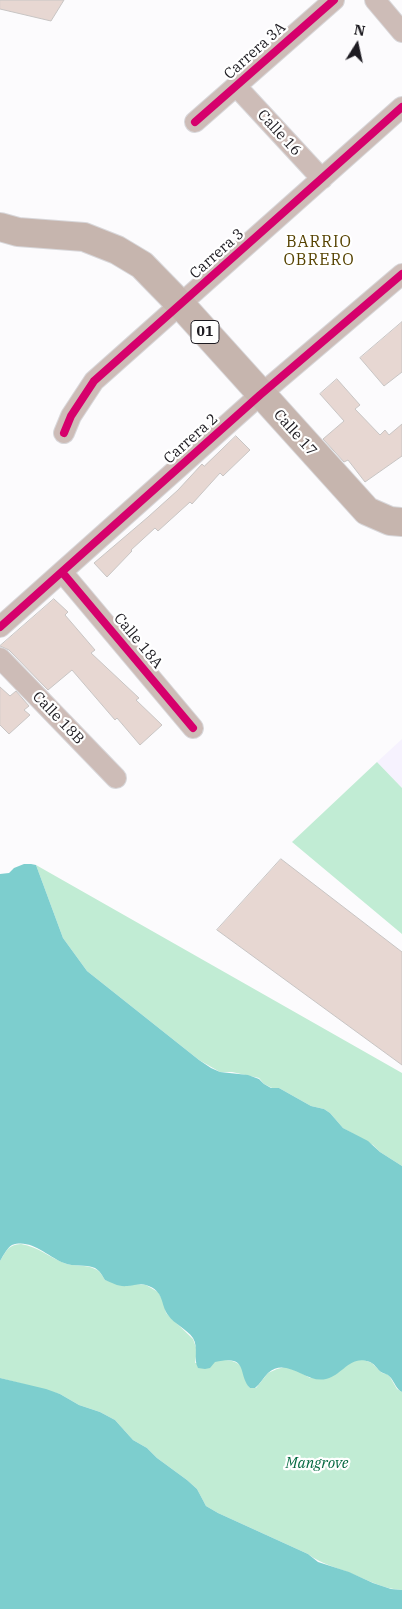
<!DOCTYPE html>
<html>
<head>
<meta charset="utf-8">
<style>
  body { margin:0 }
  #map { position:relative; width:402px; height:1609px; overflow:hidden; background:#fcfbfd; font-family:"IBM Plex Serif",serif }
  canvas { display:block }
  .north { position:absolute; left:332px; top:20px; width:50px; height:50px; -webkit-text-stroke:4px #fff; paint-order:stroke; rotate:10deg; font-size:14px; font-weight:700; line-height:20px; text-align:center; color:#1d1b21 }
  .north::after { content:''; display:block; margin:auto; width:18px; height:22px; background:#1d1b21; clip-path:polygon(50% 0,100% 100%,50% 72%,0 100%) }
</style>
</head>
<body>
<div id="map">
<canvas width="402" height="1609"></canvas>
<div class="north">N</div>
</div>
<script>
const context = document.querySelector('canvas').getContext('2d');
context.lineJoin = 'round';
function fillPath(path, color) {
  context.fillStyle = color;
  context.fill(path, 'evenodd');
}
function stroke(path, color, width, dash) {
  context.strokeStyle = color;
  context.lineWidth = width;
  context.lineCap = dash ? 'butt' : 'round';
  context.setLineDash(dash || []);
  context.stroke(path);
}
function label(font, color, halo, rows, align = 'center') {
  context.font = font + ' "IBM Plex Serif",serif';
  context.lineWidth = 4.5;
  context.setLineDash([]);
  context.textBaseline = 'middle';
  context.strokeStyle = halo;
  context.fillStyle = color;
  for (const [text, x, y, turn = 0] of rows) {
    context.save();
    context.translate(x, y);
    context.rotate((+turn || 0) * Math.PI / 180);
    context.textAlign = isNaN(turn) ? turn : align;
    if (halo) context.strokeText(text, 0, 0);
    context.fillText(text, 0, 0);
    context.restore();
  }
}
fillPath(new Path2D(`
  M402 739V788L377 762Z`), '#f6f2fe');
fillPath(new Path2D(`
  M377 762 402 788V934L292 842Z
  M36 865 402 1073V1166L380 1152 373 1145 343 1128 330 1113 324 1109 311 1106 279 1088H272L264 1084 259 1078 232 1072H220L199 1060 87 971 63 938Z
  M21 1244C39 1247 49 1257 64 1263 74 1267 86 1264 95 1269 100 1271 102 1275 105 1280L128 1286 136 1284 146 1285 158 1292 164 1302 166 1313 193 1339 197 1350 195 1363C209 1362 236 1354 243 1370 246 1377 245 1383 250 1388H256L268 1373 277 1369 285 1367 298 1371 310 1378 334 1375 350 1363 357 1360H364L372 1363 382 1373 387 1374 390 1377 397 1389 402 1392V1590C383 1589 368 1580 350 1573 335 1567 321 1564 308 1554L218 1513 206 1506 197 1489 187 1480 157 1458 147 1448 133 1440 115 1420 100 1412 79 1405 60 1394 0 1378V1261C7 1250 8 1245 21 1244Z`), '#c1ecd4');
fillPath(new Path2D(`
  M24 864H31L36 865 63 938 87 971 199 1060 211 1068 220 1072 248 1075 259 1079 264 1084 271 1088H279L311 1106 324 1109 330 1113 343 1128 368 1141 380 1152 402 1166V1392C396 1389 395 1383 391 1378 388 1374 385 1374 381 1372 377 1369 375 1364 370 1362 350 1354 343 1375 326 1379 306 1384 287 1356 268 1373 263 1378 260 1384 255 1388H250C237 1375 250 1354 215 1362L210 1368 205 1369 198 1368C193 1359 199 1348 193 1338 187 1329 174 1324 168 1315 160 1304 165 1291 146 1285 139 1283 134 1286 127 1286 119 1287 112 1283 105 1280 102 1275 100 1271 95 1268 85 1264 74 1267 64 1263 48 1257 31 1238 12 1245 7 1248 3 1256 0 1261V874L9 873 14 868Z
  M0 1378 46 1389 60 1394 79 1405 100 1412 115 1420 133 1440 147 1448 157 1458 187 1480 197 1489 206 1506 218 1513 308 1554 318 1562 349 1572 373 1583 391 1589 402 1590V1609H0Z`), '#7dcece');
const building = new Path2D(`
  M0 0H64L51 21 0 9Z
  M402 322V372L384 386 360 358Z
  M337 379 360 405 355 409 380 435 385 430 389 435 402 424V456L365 482 348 460 344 462 323 439 344 421 320 394Z
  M236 436 250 450 223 476 220 473 192 504 190 502 158 531 155 528 131 550 132 551 107 577 94 563 148 517 178 490 202 464 204 466Z
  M54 599 68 612 65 615 95 650 91 653 139 698 136 700 162 725 140 745 117 718 115 720 72 670 48 690 9 650 0 646Z
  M0 687 10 696 16 691 29 706 24 710 30 715 9 734 0 725Z
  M281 859 402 952V1065L217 930Z`);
fillPath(building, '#e7d7d2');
stroke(building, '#c8c5c4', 1);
const minor = new Path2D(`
  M375 0 402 32
  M236 86 322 179
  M195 122 334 0
  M64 433 71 416 94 381 402 107
  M62 572 193 728
  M0 627 260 395 402 274
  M0 658 116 778`);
const highway = new Path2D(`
  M0 227 18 232 84 237 117 250 142 265 181 305 367 511 390 521 402 522`);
stroke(minor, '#d8d7da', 22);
stroke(highway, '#d8d7da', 30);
stroke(minor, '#cdbcb7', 20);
stroke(highway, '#c6b5ae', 28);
stroke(new Path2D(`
  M195 122 334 0
  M64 433 71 416 94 381 402 107
  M62 572 193 728
  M0 627 260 395 402 274`), '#d6006c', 8);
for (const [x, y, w] of [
  [205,332,28]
]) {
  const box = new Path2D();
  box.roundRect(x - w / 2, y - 11.5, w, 23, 4);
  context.fillStyle = '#fff';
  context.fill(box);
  stroke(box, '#1d1b21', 1);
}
label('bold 14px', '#1d1b21', null, [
  ["01",205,332]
]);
label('15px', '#1d1b21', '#fff', [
  ["Carrera 3A",255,51,-42],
  ["Calle 16",279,133,47],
  ["Carrera 3",217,254,-42],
  ["Calle 17",295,433,48],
  ["Carrera 2",191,439,-42],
  ["Calle 18A",138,641,50],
  ["Calle 18B",58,718,46]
]);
label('italic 15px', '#036940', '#fff', [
  ["Mangrove",317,1464]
]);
context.letterSpacing = '1px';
label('16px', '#564200', '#fff', [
  ["BARRIO",319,242],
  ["OBRERO",319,260]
]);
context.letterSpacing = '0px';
</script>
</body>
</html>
